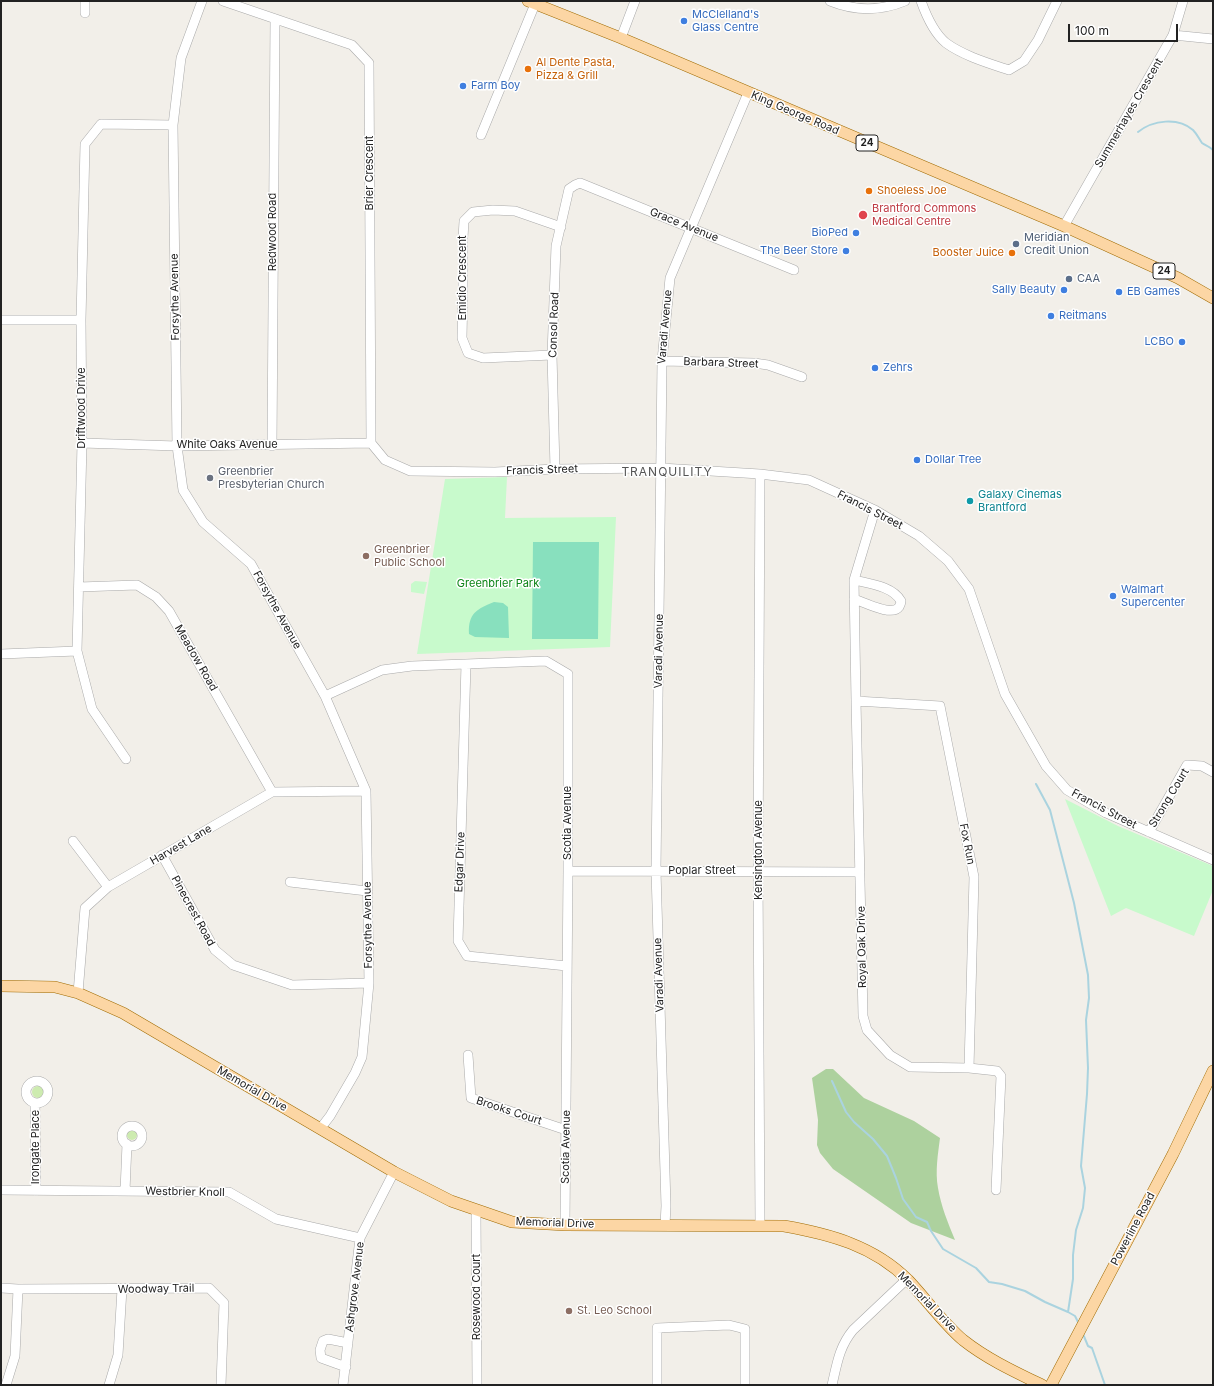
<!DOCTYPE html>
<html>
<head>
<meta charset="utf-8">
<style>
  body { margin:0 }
  #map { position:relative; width:1214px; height:1386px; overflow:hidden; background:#f2efe9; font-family:Inter,sans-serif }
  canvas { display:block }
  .frame { position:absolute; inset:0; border:2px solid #222; pointer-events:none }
  .scale { position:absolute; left:1068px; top:24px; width:110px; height:18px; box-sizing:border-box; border:2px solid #222; border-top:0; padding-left:5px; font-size:12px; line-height:14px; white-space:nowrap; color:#222; -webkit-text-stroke:3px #fff; paint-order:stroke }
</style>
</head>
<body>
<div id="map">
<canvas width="1214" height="1386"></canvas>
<div class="frame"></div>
<div class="scale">100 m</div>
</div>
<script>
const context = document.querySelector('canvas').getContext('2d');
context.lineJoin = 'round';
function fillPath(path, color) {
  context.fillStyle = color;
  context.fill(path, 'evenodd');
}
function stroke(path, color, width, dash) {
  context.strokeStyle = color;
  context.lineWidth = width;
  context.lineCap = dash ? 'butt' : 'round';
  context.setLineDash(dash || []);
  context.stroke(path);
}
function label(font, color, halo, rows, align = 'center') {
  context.font = font + ' Inter,sans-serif';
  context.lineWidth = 3;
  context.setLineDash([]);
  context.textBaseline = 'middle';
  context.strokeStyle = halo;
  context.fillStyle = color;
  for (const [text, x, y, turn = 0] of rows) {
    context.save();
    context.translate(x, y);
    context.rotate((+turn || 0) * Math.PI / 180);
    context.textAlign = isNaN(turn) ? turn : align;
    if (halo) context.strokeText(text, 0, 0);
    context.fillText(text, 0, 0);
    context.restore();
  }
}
fillPath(new Path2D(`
  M32 1092a6 6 0 1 1 12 0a6 6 0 1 1-12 0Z
  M127 1135a5 5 0 1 1 10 0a5 5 0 1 1-10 0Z`), '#cdebb0');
fillPath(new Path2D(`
  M826 1069H833L864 1098 914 1121 940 1138C938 1154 935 1171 938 1188 941 1206 948 1223 955 1240L911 1223 833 1169 820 1153 817 1145 818 1120 812 1078Z`), '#add19e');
fillPath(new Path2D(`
  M507 477 505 518 616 517 610 647 417 654 445 479Z
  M415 581 427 582 424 594 411 592V584Z
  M1065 799 1118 826 1213 866V890L1194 936 1126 908 1111 916Z`), '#c8facc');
fillPath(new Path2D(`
  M533 542H599L598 639H532Z
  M494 602 503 603 508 607 509 638 475 637 469 634C468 613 477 609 494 602Z`), '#88e0be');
stroke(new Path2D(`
  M1138 132C1153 120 1178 117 1193 130 1197 134 1199 139 1202 143 1205 145 1210 147 1213 150
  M1036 784 1050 810 1074 903 1088 975 1089 998 1086 1020 1088 1068 1087 1094 1081 1166 1085 1188 1083 1208 1076 1230 1073 1255V1279L1068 1312
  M832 1081 846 1112 854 1122 873 1139 887 1156 896 1178 903 1199 916 1217 927 1222 931 1231 943 1249 976 1268 989 1282 1002 1284 1025 1291 1045 1302 1068 1312 1075 1316 1079 1324
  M1083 1334 1088 1346 1092 1348 1105 1385`), '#aad3df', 2);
const minor = new Path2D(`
  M202 1 181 58 173 125 177 446 183 490 203 522 251 564 325 696 366 791 369 983 362 1057 355 1073 330 1116 320 1129
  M223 1 352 45 369 63 371 443
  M830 1C855 11 881 11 905 1
  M921 1C926 15 934 33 946 43 964 56 988 63 1009 70L1024 61 1038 40 1057 1
  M85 13V1
  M1173 35 1213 39
  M621 38 635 1
  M481 135 535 4
  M1064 226 1173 35 1183 1
  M1 320H81
  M552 355 483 358 468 353 462 338 463 288V238L464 221 473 212 493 210 515 211 561 227
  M662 361 754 363 768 365 802 377
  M82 443 177 446 371 443
  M371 443 385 460 410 471 495 472 555 469 661 468 760 474 809 480 875 510 919 536 948 561 969 589 1005 694 1046 766 1067 790 1106 813 1213 860
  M272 446 275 19
  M555 469 552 355 556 246 569 189 575 185 580 183 794 270
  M875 510 854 580 856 701 863 1016 867 1030 890 1055 910 1067 969 1068 997 1071 1001 1076 996 1190
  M854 580C870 584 892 586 901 601 901 603 900 605 899 607 892 617 864 602 854 599
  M79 587 137 585 156 597 169 611 272 792
  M1 654 77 651
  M466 664 458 941 467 956 567 966
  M325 696 382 670 412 666 546 661 568 674V871L565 1225
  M856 701 940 706 974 877 969 1068
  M126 759 92 709 77 651 82 443 81 320 85 144 101 124 173 125
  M1149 832 1187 765 1202 766 1213 772
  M73 841 108 887
  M162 855 215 950 233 965 292 985 369 983
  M568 871 860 872
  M290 882 367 891
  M78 993 85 908 108 887 272 792 366 791
  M468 1055 471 1098 566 1130
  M26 1092a11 11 0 1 1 22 0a11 11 0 1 1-22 0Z
  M35 1103 36 1191
  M122 1136a10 10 0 1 1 20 0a10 10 0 1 1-20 0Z
  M1 1190 229 1192 276 1219 360 1238
  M125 1191 127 1144
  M476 1210 477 1385
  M665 1225 666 1206 656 871 662 361 670 278 748 93
  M760 1226 758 871 760 474
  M1 1288 18 1289 209 1288 224 1303 221 1385
  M346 1367 321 1358 320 1350 323 1341 328 1339 348 1343
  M6 1385 15 1356 18 1289
  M109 1385 118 1355 122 1289
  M343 1385 360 1238 394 1172
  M657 1385V1328L729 1325 745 1329V1385
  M832 1385C837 1364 839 1347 853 1330L907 1279`);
const major = new Path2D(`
  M528 1 621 38 1064 226 1178 278 1213 298
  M1 986 55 987 78 993 123 1013 394 1172 451 1201 512 1222 565 1225 784 1226C830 1234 874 1246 908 1280 926 1299 943 1323 963 1340 987 1359 1015 1372 1042 1385
  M1051 1385 1173 1154 1213 1071`);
stroke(minor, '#a9a9a9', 10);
stroke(major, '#a06b00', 12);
stroke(minor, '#fff', 9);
stroke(major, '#fcd6a4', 11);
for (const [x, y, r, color] of [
  [684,21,4,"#3f7fe0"],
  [528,69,4,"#e8710a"],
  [463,86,4,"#3f7fe0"],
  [869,191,4,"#e8710a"],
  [863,215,5,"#e0444e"],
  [856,233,4,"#3f7fe0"],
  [1016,244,4,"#5c6f8a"],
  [846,251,4,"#3f7fe0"],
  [1012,253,4,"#e8710a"],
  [1069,279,4,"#5c6f8a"],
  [1064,290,4,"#3f7fe0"],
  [1119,292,4,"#3f7fe0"],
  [1051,316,4,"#3f7fe0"],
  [1182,342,4,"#3f7fe0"],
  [875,368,4,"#3f7fe0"],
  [917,460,4,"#3f7fe0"],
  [210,478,4,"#6b7280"],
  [970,501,4,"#0f9aa8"],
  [366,556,4,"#8d6e63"],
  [1113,596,4,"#3f7fe0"],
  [569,1311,4,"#8d6e63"]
]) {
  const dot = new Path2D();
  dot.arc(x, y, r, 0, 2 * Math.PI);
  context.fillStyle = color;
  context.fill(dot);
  stroke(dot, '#fff', 1.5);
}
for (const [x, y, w] of [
  [867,143,22],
  [1164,271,22]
]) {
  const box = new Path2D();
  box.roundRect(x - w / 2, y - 8, w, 16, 3);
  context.fillStyle = '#fff';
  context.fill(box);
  stroke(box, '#222', 1);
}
label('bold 10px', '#222', null, [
  ["24",867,143],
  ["24",1164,271]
]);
label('11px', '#366cbe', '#fff', [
  ["McClelland's",692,15],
  ["Glass Centre",692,28],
  ["Farm Boy",471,86],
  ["BioPed",848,233,"right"],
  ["The Beer Store",838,251,"right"],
  ["Sally Beauty",1056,290,"right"],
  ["EB Games",1127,292],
  ["Reitmans",1059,316],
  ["LCBO",1174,342,"right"],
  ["Zehrs",883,368],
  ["Dollar Tree",925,460],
  ["Walmart",1121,590],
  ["Supercenter",1121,603]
], 'left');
label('11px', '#c56008', '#fff', [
  ["Al Dente Pasta,",536,63],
  ["Pizza & Grill",536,76],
  ["Shoeless Joe",877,191],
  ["Booster Juice",1004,253,"right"]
], 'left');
label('11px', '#222', '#fff', [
  ["King George Road",795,113,23],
  ["Summerhayes Crescent",1129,113,-60],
  ["Brier Crescent",370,173,-90],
  ["Grace Avenue",684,225,22],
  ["Redwood Road",273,232,-90],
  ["Emidio Crescent",463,278,-90],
  ["Forsythe Avenue",175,297,-91],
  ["Consol Road",554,325,-88],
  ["Varadi Avenue",665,327,-85],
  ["Barbara Street",721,363,2],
  ["Driftwood Drive",82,408,-90],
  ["White Oaks Avenue",227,445],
  ["Francis Street",542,470,-2],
  ["Francis Street",870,510,27],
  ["Forsythe Avenue",277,610,61],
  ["Varadi Avenue",659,651,-89],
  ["Meadow Road",196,658,60],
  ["Strong Court",1169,798,-59],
  ["Francis Street",1104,809,28],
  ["Scotia Avenue",568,823,-90],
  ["Fox Run",967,844,79],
  ["Harvest Lane",181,845,-30],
  ["Kensington Avenue",759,850,-90],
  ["Edgar Drive",460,862,-88],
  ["Poplar Street",702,871],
  ["Pinecrest Road",193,911,61],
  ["Forsythe Avenue",368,925,-91],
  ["Royal Oak Drive",862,947,-91],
  ["Varadi Avenue",659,975,-92],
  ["Memorial Drive",252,1089,30],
  ["Brooks Court",509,1111,18],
  ["Irongate Place",36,1147,-90],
  ["Scotia Avenue",566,1147,-89],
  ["Westbrier Knoll",185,1192,1],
  ["Memorial Drive",555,1223,2],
  ["Powerline Road",1133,1229,-62],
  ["Ashgrove Avenue",355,1287,-83],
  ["Woodway Trail",156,1289,-1],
  ["Rosewood Court",477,1297,-90],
  ["Memorial Drive",927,1302,46]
]);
label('11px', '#be3a42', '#fff', [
  ["Brantford Commons",872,209],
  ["Medical Centre",872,222]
], 'left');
label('11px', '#4e5e75', '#fff', [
  ["Meridian",1024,238],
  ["Credit Union",1024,251],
  ["CAA",1077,279]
], 'left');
label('11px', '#5b616d', '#fff', [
  ["Greenbrier",218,472],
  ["Presbyterian Church",218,485]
], 'left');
label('11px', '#0d838f', '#fff', [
  ["Galaxy Cinemas",978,495],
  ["Brantford",978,508]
], 'left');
label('11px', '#785e54', '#fff', [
  ["Greenbrier",374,550],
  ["Public School",374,563],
  ["St. Leo School",577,1311]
], 'left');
label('11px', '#0c8416', '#fff', [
  ["Greenbrier Park",498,584]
]);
context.letterSpacing = '1px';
label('12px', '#555', '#fff', [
  ["TRANQUILITY",667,472]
]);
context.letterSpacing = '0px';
</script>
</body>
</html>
